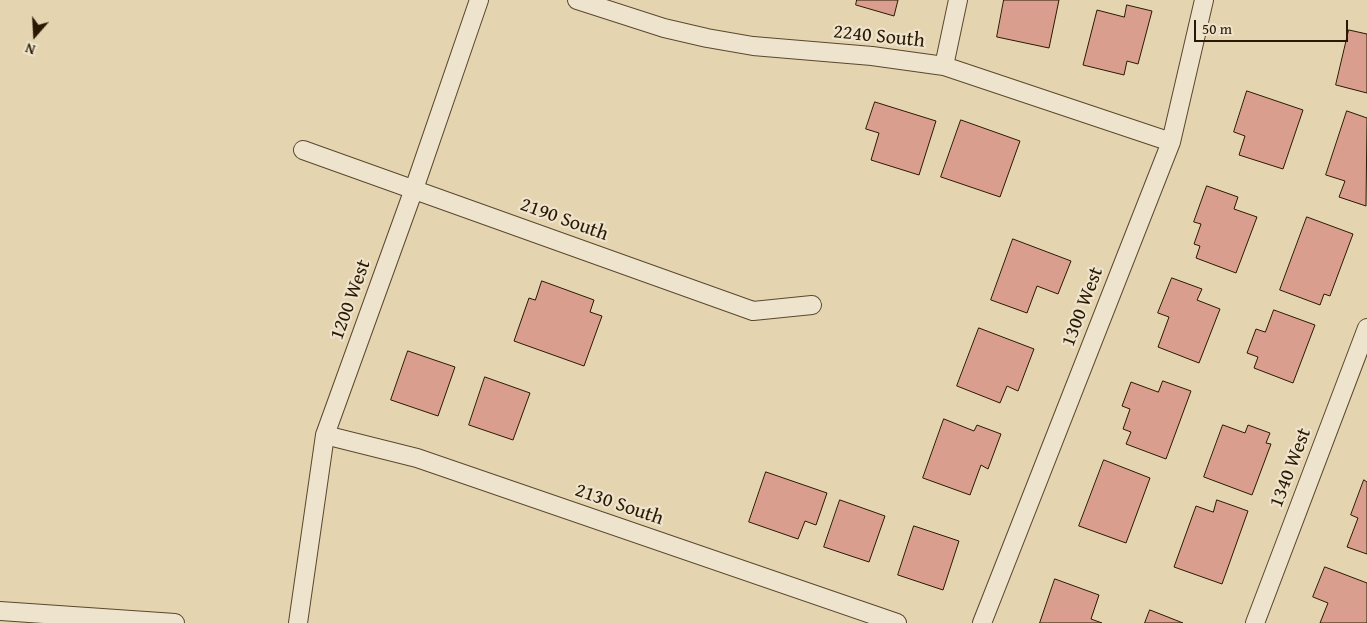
<!DOCTYPE html>
<html>
<head>
<meta charset="utf-8">
<style>
  body { margin:0 }
  #map { position:relative; width:1367px; height:623px; overflow:hidden; background:#e5d4b0; font-family:"Gentium Book Plus",serif }
  canvas { display:block }
  .north { position:absolute; left:10px; top:10px; width:50px; height:50px; -webkit-text-stroke:4px #eee3cc; paint-order:stroke; rotate:199deg; font-size:14px; font-weight:700; line-height:20px; text-align:center; color:#2a1902 }
  .north::after { content:''; display:block; margin:auto; width:18px; height:22px; background:#2a1902; clip-path:polygon(50% 0,100% 100%,50% 72%,0 100%) }
  .scale { position:absolute; left:1194px; top:20px; width:154px; height:22px; box-sizing:border-box; border:2px solid #2a1902; border-top:0; padding-left:6px; font-size:15px; line-height:18px; white-space:nowrap; color:#2a1902; -webkit-text-stroke:4px #eee3cc; paint-order:stroke }
</style>
</head>
<body>
<div id="map">
<canvas width="1367" height="623"></canvas>
<div class="north">N</div>
<div class="scale">50 m</div>
</div>
<script>
const context = document.querySelector('canvas').getContext('2d');
context.lineJoin = 'round';
function fillPath(path, color) {
  context.fillStyle = color;
  context.fill(path, 'evenodd');
}
function stroke(path, color, width, dash) {
  context.strokeStyle = color;
  context.lineWidth = width;
  context.lineCap = dash ? 'butt' : 'round';
  context.setLineDash(dash || []);
  context.stroke(path);
}
function label(font, color, halo, rows, align = 'center') {
  context.font = font + ' "Gentium Book Plus",serif';
  context.lineWidth = 4.5;
  context.setLineDash([]);
  context.textBaseline = 'middle';
  context.strokeStyle = halo;
  context.fillStyle = color;
  for (const [text, x, y, turn = 0] of rows) {
    context.save();
    context.translate(x, y);
    context.rotate((+turn || 0) * Math.PI / 180);
    context.textAlign = isNaN(turn) ? turn : align;
    if (halo) context.strokeText(text, 0, 0);
    context.fillText(text, 0, 0);
    context.restore();
  }
}
const building = new Path2D(`
  M857 0H898L894 16 856 5Z
  M1004 0H1059L1049 48 997 37Z
  M1127 5 1152 11 1138 64 1127 61 1124 75 1083 65 1097 10 1124 17Z
  M1349 30 1367 34V93L1336 85Z
  M1247 91 1303 110 1283 169 1239 155 1245 136 1234 132Z
  M875 102 936 121 919 175 871 160 879 133 866 129Z
  M1347 111 1367 118 1366 206 1339 197 1345 181 1326 175Z
  M961 120 1020 141 1000 197 941 177Z
  M1207 186 1238 197 1234 209 1257 217 1236 273 1196 258 1200 246 1194 244 1201 224 1194 222Z
  M1307 217 1353 234 1330 296 1324 294 1320 305 1280 290Z
  M1013 239 1071 261 1058 294 1037 286 1027 313 991 300Z
  M1172 278 1202 289 1197 300 1220 309 1199 363 1158 347 1169 317 1158 313Z
  M542 281 594 300 590 312 602 316 584 366 514 341 529 298 535 300Z
  M1274 310 1315 325 1293 383 1254 368 1258 357 1247 353 1256 329 1265 332Z
  M979 328 1034 349 1018 391 1007 386 1000 403 957 386Z
  M408 351 455 367 438 416 391 400Z
  M485 377 530 393 513 440 469 425Z
  M1163 381 1191 391 1166 459 1126 444 1131 432 1123 429 1130 409 1122 406 1131 382 1158 392Z
  M944 419 974 431 977 425 1001 434 988 469 981 465 970 495 923 478Z
  M1223 425 1245 433 1248 425 1270 433 1266 443 1271 444 1252 495 1204 477Z
  M1104 460 1150 478 1126 543 1079 526Z
  M766 472 827 493 816 525 805 521 798 539 749 522Z
  M1364 480 1367 482V554L1347 547 1358 518 1351 515Z
  M840 500 885 516 869 562 824 547Z
  M1217 500 1248 511 1222 584 1174 567 1196 506 1213 512Z
  M914 526 959 541 943 590 898 575Z
  M1325 567 1367 583V623H1320L1328 603 1313 597Z
  M1055 579 1099 595 1091 619 1102 623H1040Z
  M1150 610 1183 623H1145Z`);
fillPath(building, '#d99e8e');
stroke(building, '#2a1902', 1);
const minor = new Path2D(`
  M577 0 664 28 707 38 753 46 872 56 944 66 1171 142
  M944 66 958 0
  M303 150 753 311 812 305
  M325 435 417 458 897 623
  M0 611 175 623
  M298 623 325 435 414 189 479 0
  M982 623 1171 142 1204 0
  M1255 623 1367 328`);
stroke(minor, '#59482e', 20);
stroke(minor, '#eee3cc', 18);
label('20px', '#2a1902', '#eee3cc', [
  ["2240 South",879,37,6],
  ["2190 South",564,220,20],
  ["1200 West",351,300,-70],
  ["1300 West",1083,307,-69],
  ["1340 West",1291,468,-69],
  ["2130 South",619,505,19]
]);
</script>
</body>
</html>
